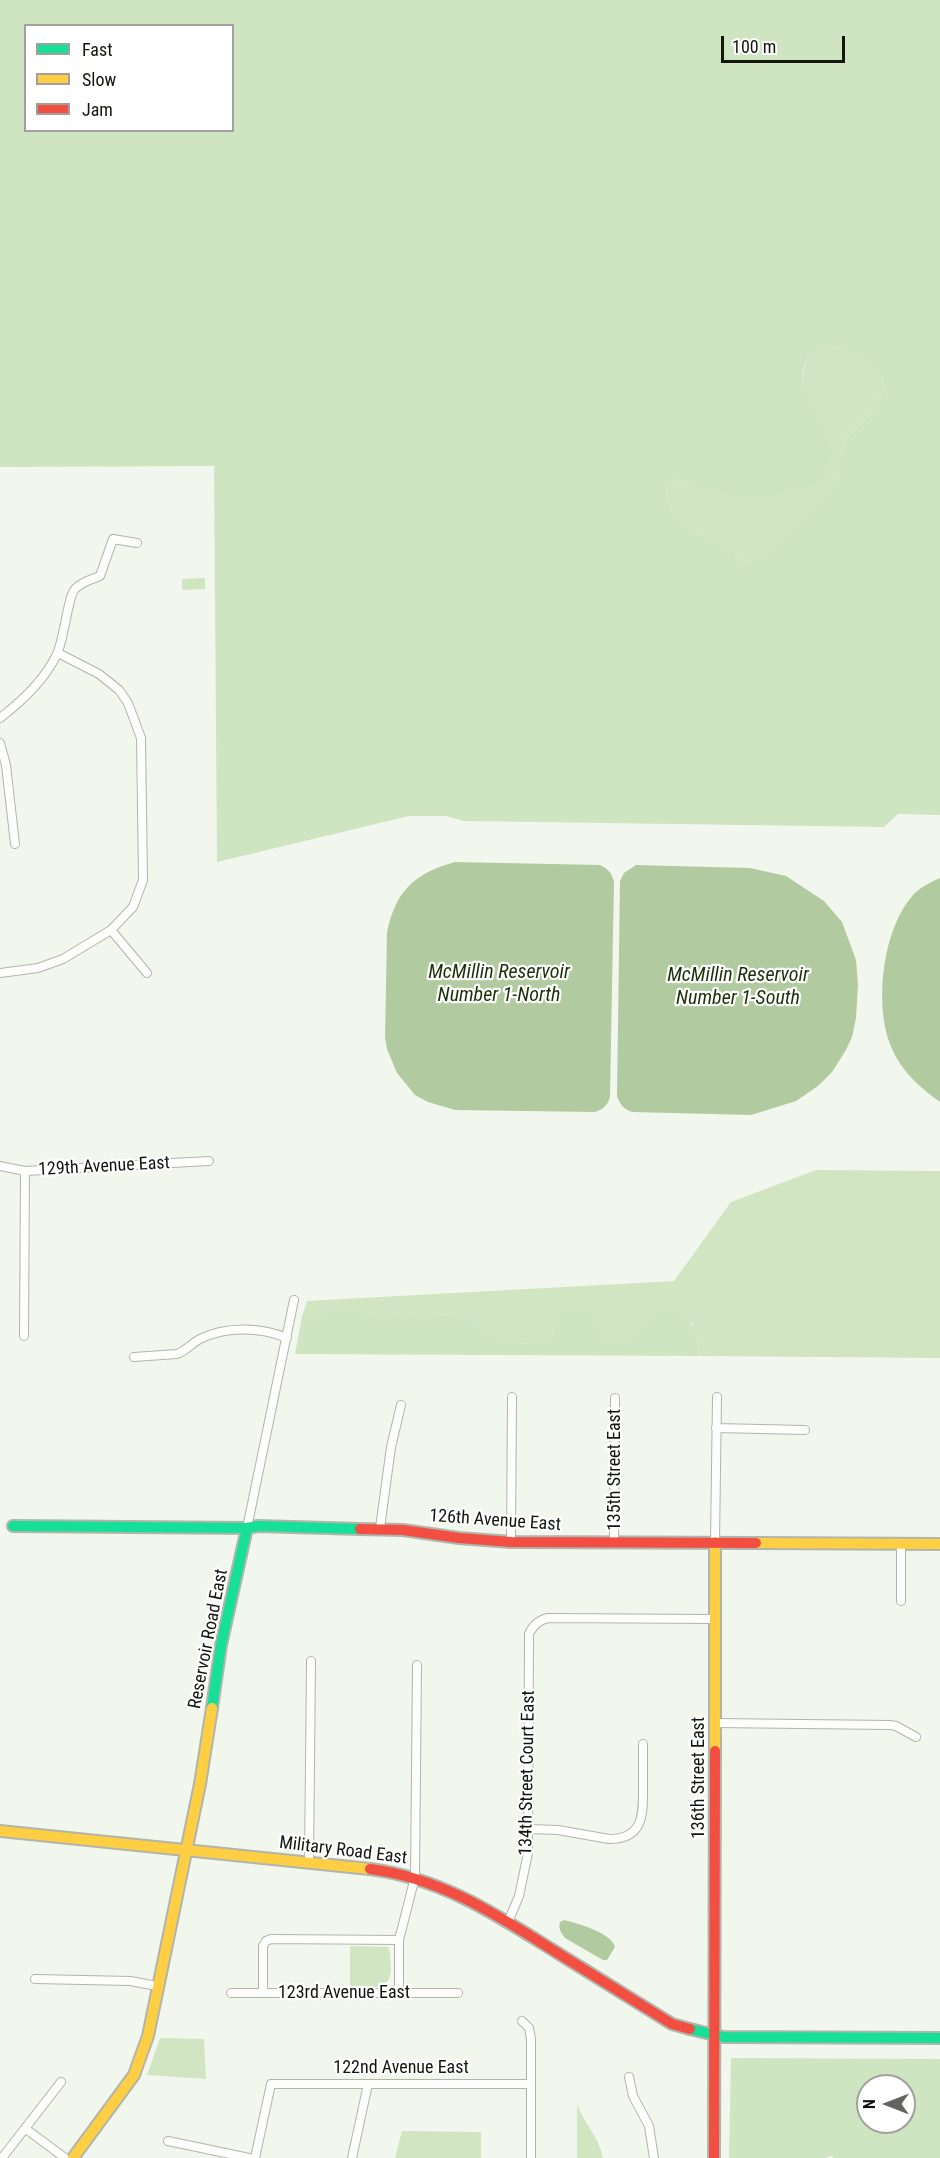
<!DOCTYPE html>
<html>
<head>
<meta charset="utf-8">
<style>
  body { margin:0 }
  #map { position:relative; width:940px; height:2158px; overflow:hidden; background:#f1f7ec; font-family:"Roboto Condensed",sans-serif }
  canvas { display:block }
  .legend { position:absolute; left:24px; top:24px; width:210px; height:108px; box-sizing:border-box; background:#fff; border:2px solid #a0a19f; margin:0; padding:8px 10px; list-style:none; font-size:18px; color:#11150e }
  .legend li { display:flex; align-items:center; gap:12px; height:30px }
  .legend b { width:30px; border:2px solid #a0a19f }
  .north { position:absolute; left:856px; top:2074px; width:60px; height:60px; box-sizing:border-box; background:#fff; border:2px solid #a0a19f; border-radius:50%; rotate:270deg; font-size:16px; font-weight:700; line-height:24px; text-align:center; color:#11150e }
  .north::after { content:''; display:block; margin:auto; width:21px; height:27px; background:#5f645c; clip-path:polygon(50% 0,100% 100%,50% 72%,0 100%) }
  .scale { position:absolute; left:721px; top:36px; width:124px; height:27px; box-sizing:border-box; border:3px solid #11150e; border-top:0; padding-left:8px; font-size:18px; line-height:21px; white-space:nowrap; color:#11150e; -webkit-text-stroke:4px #fff; paint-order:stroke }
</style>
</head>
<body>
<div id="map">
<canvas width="940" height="2158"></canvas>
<ul class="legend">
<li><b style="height:8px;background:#16e098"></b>Fast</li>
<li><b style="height:8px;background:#ffcf43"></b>Slow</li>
<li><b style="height:8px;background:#f24e42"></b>Jam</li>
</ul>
<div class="north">N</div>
<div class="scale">100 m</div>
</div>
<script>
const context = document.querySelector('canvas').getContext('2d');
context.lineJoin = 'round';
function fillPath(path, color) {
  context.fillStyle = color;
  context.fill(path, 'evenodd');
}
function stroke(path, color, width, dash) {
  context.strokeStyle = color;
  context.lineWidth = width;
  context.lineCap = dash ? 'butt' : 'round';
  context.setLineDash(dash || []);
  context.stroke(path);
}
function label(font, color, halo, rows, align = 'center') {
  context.font = font + ' "Roboto Condensed",sans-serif';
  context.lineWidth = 4.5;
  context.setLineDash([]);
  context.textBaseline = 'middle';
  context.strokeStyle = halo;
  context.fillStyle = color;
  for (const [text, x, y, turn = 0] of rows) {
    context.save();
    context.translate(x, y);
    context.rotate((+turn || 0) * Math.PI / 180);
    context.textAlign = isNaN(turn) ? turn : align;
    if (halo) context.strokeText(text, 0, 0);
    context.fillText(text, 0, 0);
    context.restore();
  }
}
fillPath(new Path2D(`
  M820 345H834L864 358 882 377 884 389 873 412 848 437 841 456V465L837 482 767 553 760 558 742 563 734 557V550C705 538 663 526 668 486L677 478 719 493 827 436C811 408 786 371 820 345Z
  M205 578V589L182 590V579Z
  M816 1170 940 1171V1358L700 1356 692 1323 656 1312C642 1327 629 1348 606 1346L600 1334 560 1313 552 1335 534 1343 512 1344 492 1335 479 1322 464 1314 385 1316 337 1308 314 1317H302L307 1301 674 1281 731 1202Z
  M350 1946 388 1947C391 1954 390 1960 391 1967 391 1994 371 1986 350 1986Z
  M160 2038 204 2039 206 2079 147 2075Z
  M577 2104C584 2123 599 2137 603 2158H577Z
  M402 2131 481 2132V2158H395Z`), '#d1e5c2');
fillPath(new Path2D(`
  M0 0H940V815L898 814 884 827 464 821 446 816H409L217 862 214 466 0 467ZM26 26H232V130H26ZM820 346 834 345 864 358 882 377 884 389 873 412 848 437 841 456V465L837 482 767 553 760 558 742 563 734 557 735 550C705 538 663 526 668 486L677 478C691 483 706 490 720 493 744 497 800 497 819 482 826 475 831 462 831 453 831 419 775 379 820 346Z
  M580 1307 592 1313 606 1345C629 1348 642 1327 656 1311 695 1313 692 1322 700 1356L295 1354 302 1317H314L337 1308 385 1316 464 1314 479 1322 492 1335 512 1344 534 1343 552 1335 560 1313Z
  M731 2058 940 2059V2158H834L831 2156 825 2158H729ZM868 2086H904V2122H868Z`), '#cfe4c0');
fillPath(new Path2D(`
  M455 862 600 865C608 869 611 872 614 881L610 1096C608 1105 604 1109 595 1112L455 1110 428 1102 415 1095 397 1073 387 1049 385 1037 387 932C396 890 415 873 455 862Z
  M636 865 750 868 786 876 824 901 842 922 856 960 858 984 856 1018 852 1037 846 1050 832 1072 818 1086 796 1101 751 1115 632 1112C623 1109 620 1104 617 1096L620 881 624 873Z
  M940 878V1102C918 1086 900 1070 890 1044 874 1003 883 928 913 895 919 888 931 882 940 878Z
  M564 1920C577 1923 612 1933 615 1947L607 1960H603L565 1938C561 1933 558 1928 560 1922Z`), '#b2caa0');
const street = new Path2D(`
  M58 653 99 674 119 690 128 703 141 738 143 880 133 907 111 930 147 973
  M0 718C21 702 44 680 56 656 64 642 68 595 75 589 81 582 92 579 100 576L113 539 137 543
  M0 743 6 765 15 844
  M0 973 38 968 63 959 111 930
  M0 1166 25 1171 209 1161
  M24 1336 25 1171
  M134 1357 177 1354C186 1351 192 1343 200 1339 226 1326 261 1327 287 1338
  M716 1428 805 1430
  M247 1528 294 1300
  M380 1528 391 1447 401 1405
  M511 1542 512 1397
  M614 1542 615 1398
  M715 1542 717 1397
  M901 1543V1601
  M715 1723 890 1725 896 1726 916 1737
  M529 1829 558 1830 609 1839C644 1839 643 1814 643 1788 643 1773 643 1759 643 1744
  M309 1863 311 1661
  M508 1922 519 1896 528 1853 529 1634C533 1625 539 1620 548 1618L715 1619
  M35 1979 130 1981 157 1986
  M231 1993H458
  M263 1993V1946L266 1941 271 1939 399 1940
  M399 1993V1940L415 1877 417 1665
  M522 2021 529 2028 531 2039V2158
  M629 2077 633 2096 649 2126 654 2158
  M26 2129 65 2158
  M168 2141 249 2158
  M2 2158 61 2082
  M255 2158 271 2084H531
  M352 2158 368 2084`);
const fast = new Path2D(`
  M13 1526 247 1528 258 1526 360 1529
  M212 1708 221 1645 247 1528
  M690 2029 723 2037 940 2038`);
const slow = new Path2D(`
  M756 1543 940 1544
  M715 1751V1542
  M0 1831 370 1869
  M73 2158 134 2075 148 2036 200 1784 212 1708`);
const jam = new Path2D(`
  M360 1529 403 1530 459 1538 511 1542 756 1543
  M370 1869C441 1878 497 1915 556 1952 594 1976 633 2000 672 2024L690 2029
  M714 2158 715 1751`);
stroke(street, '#b1b5ad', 10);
stroke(fast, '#b1b5ad', 14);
stroke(slow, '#b1b5ad', 14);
stroke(jam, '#b1b5ad', 14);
stroke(street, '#fdfefc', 8);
stroke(fast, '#16e098', 10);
stroke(slow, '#ffcf43', 10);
stroke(jam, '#f24e42', 10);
label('18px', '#11150e', '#fff', [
  ["129th Avenue East",104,1167,-3],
  ["135th Street East",615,1470,-90],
  ["126th Avenue East",495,1521,4],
  ["Reservoir Road East",209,1639,-79],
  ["134th Street Court East",528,1773,-89],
  ["136th Street East",699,1778,-90],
  ["Military Road East",343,1851,7],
  ["123rd Avenue East",344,1993],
  ["122nd Avenue East",401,2068]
]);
label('italic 20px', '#1c3007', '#fff', [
  ["McMillin Reservoir",499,973],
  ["Number 1-North",499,996],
  ["McMillin Reservoir",738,976],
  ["Number 1-South",738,999]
]);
</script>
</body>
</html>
